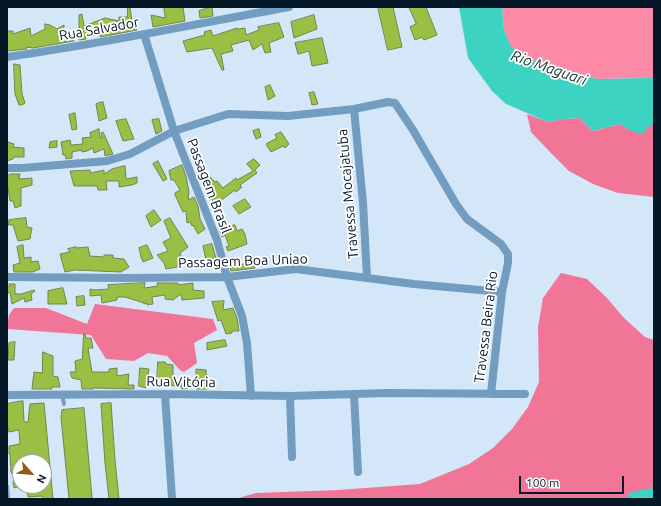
<!DOCTYPE html>
<html>
<head>
<meta charset="utf-8">
<style>
  body { margin:0 }
  #map { position:relative; width:661px; height:506px; overflow:hidden; background:#d4e7f8; font-family:Ubuntu,sans-serif }
  canvas { display:block }
  .frame { position:absolute; inset:0; border:8px solid #051827; pointer-events:none }
  .north { position:absolute; left:12px; top:454px; width:40px; height:40px; box-sizing:border-box; background:#fff; border:1px solid #9ba3a9; border-radius:50%; rotate:117deg; font-size:11px; font-weight:700; line-height:16px; text-align:center; color:#051827 }
  .north::after { content:''; display:block; margin:auto; width:14px; height:18px; background:#955c18; clip-path:polygon(50% 0,100% 100%,50% 72%,0 100%) }
  .scale { position:absolute; left:519px; top:476px; width:105px; height:18px; box-sizing:border-box; border:2px solid #051827; border-top:0; padding-left:5px; font-size:12px; line-height:14px; white-space:nowrap; color:#051827; -webkit-text-stroke:3px #fff; paint-order:stroke }
</style>
</head>
<body>
<div id="map">
<canvas width="661" height="506"></canvas>
<div class="frame"></div>
<div class="north">N</div>
<div class="scale">100 m</div>
</div>
<script>
const context = document.querySelector('canvas').getContext('2d');
context.lineJoin = 'round';
function fillPath(path, color) {
  context.fillStyle = color;
  context.fill(path, 'evenodd');
}
function stroke(path, color, width, dash) {
  context.strokeStyle = color;
  context.lineWidth = width;
  context.lineCap = dash ? 'butt' : 'round';
  context.setLineDash(dash || []);
  context.stroke(path);
}
function label(font, color, halo, rows, align = 'center') {
  context.font = font + ' Ubuntu,sans-serif';
  context.lineWidth = 3.5;
  context.setLineDash([]);
  context.textBaseline = 'middle';
  context.strokeStyle = halo;
  context.fillStyle = color;
  for (const [text, x, y, turn = 0] of rows) {
    context.save();
    context.translate(x, y);
    context.rotate((+turn || 0) * Math.PI / 180);
    context.textAlign = isNaN(turn) ? turn : align;
    if (halo) context.strokeText(text, 0, 0);
    context.fillText(text, 0, 0);
    context.restore();
  }
}
fillPath(new Path2D(`
  M502 7H654V78L597 79 543 65 524 58 510 45 504 29Z`), '#fa8aa6');
fillPath(new Path2D(`
  M527 114 548 122 562 119 580 118 593 131 620 124 629 130 654 123V197L618 193 593 184 569 171 550 152 531 132Z
  M561 273 587 279 607 298 624 318 645 337 654 340V499H235L256 493 338 490 420 484 469 464 493 448 512 429 528 407 539 382 538 327 543 298Z
  M95 304 213 319 217 330 194 343 197 363 184 372 180 370 167 356 148 353 134 361 106 359 91 335 7 329 9 315 14 308H46L87 324Z`), '#f17597');
fillPath(new Path2D(`
  M459 7H502L504 29 510 45 524 58 543 65 597 79 654 78V123L641 134 629 130 620 124 593 131 580 118 562 119 548 122 506 104 492 91 468 58Z`), '#3dd3c3');
stroke(new Path2D(`
  M634 498 654 494`), '#3dd3c3', 13);
const building = new Path2D(`
  M128 7H130L133 28H136L137 30 100 37V34L85 36 86 39 79 40V15L82 14 84 26 105 18 119 21V17H127Z
  M164 7H183L185 21 153 27 151 15 165 18Z
  M212 7 213 16 200 18 199 11Z
  M378 7H393L402 47 388 50Z
  M409 7H426L437 35 424 40 422 37 415 40 410 27 416 24Z
  M314 15 317 29 294 38 291 22Z
  M279 23 284 37 269 43 271 52 265 53 262 44 253 50 249 40 231 45 233 51 221 54 224 70H222L212 48 187 52 183 41 205 35 204 32 211 30 213 36 237 28 238 29 245 28 246 35 259 30 258 27Z
  M45 24 50 25 57 29 64 25 63 42 74 38V41L33 48 26 47 27 49 7 51V31H13V34L30 28 31 36 45 29Z
  M322 38 328 63 312 66 309 51 298 54 295 43Z
  M14 64 20 65 22 94 25 103 22 105H19L15 94Z
  M270 85 275 96 268 100 265 87Z
  M314 92 318 104 312 105 309 93Z
  M103 102 107 118 99 121 96 104Z
  M75 113 77 129 72 130 69 115Z
  M126 119 134 139 123 141 116 121Z
  M159 119 162 131 156 134 152 120Z
  M99 129 100 138H102L101 133 103 132 113 154 105 156 104 149 94 153 93 148 87 151 82 152V150L72 152V158L66 159 65 155H63L61 142 70 140 71 145 83 144 82 138 91 137 90 133Z
  M259 129 261 137 256 139 253 131Z
  M281 132 289 144 285 148 283 146 271 152 266 144 277 138 275 135Z
  M57 141V147L49 148 50 142Z
  M8 142 14 144 13 147 24 148V157H14L13 159 7 161Z
  M254 159 260 165 255 170 257 173 240 185 242 187 236 192 235 190 216 204 212 200 201 180 209 176 215 182 217 181 223 188 236 178 237 180 253 171 247 164Z
  M158 161 167 179 163 181 153 164Z
  M182 165 186 176 189 192 188 200 194 197 198 206 200 219 205 229 198 234 193 225 192 226 190 222 187 223 186 211 183 212 175 195V193L180 190 174 180H171L169 171Z
  M125 166 126 179 137 177V183L132 185 119 187V181H106L107 190H98L97 186H74L70 171 90 170 91 173 104 170V174L112 169Z
  M11 174H20L19 179 32 178V185L21 188V206L15 208 13 201H10L7 182V176Z
  M245 199 251 207 239 214 233 206Z
  M154 210 161 220 151 227 146 216Z
  M26 218 27 227 32 228 30 239 18 241 13 225H8L9 220Z
  M170 218 188 247 180 253 183 262 177 267 166 269 164 263 157 255 168 251 163 242 171 238 164 221Z
  M235 225 237 231 242 229 245 234 247 244 228 251 226 247 229 246 225 235 222 237 219 230Z
  M212 244 217 262 210 265V260H206L203 246Z
  M23 245 24 258 31 257V262L38 261 40 269 33 272H14L13 265 20 263 17 247Z
  M147 245 153 258 143 262 141 257 139 248Z
  M76 247V248L88 247 90 256 104 257V255H113V258L124 259 129 267 121 272 75 270 65 272 60 254 70 252 68 249Z
  M252 262 255 268 231 271 230 268Z
  M145 283 144 288 158 286 157 283H178V285L193 283V290L204 291V298L182 300 181 294 173 300 165 299V295L152 297 153 304 147 305V303L144 304V303L125 297H117V300L102 303 101 295 90 296V289L95 290 109 289 108 285Z
  M9 284H15V294H21L34 290 35 291 31 294 32 300 25 302 24 298 12 304 10 292 7 294V287L10 286Z
  M63 288 67 304H48V291Z
  M84 296 85 305 77 306 76 297Z
  M224 301 223 310 233 308 237 318 239 331H232V333L226 334 221 320 218 321 212 302Z
  M84 334H85L86 338H91L93 348H88L92 372H109V369L117 368V376L129 374 128 385H134V389L93 388V389H82L81 380 72 378 70 372H76L75 361 82 359Z
  M225 340 227 346 207 350V343Z
  M15 342 14 360H8L9 343Z
  M43 352 53 356V376L58 377 60 387H52V389H32L34 372 42 373Z
  M158 362H165L166 364 173 365V383L196 381V369L206 370 207 389H196V387L182 389V387L157 383Z
  M140 368 149 369 146 388 139 386Z
  M23 401 24 422H28L30 404 44 403 53 499H43L42 496 28 497 26 486H44V462H20V471L13 475 11 472 10 454H9V446L20 444 19 430 9 432 7 424V404Z
  M111 403 115 460 119 499H109L105 463 101 404Z
  M84 408 92 497V499H69L61 417 62 410Z
  M20 481V486L14 488 13 482Z`);
fillPath(building, '#99bf44');
stroke(building, '#728450', 1);
stroke(new Path2D(`
  M62 395 64 404
  M7 486 8 499`), '#729cc0', 4);
stroke(new Path2D(`
  M144 34 174 131 217 240 227 277 242 316 247 343 251 396
  M7 57C102 44 195 24 289 7
  M354 109 363 203 367 277
  M7 168H22L107 161 130 154 174 131 228 114 288 116 354 109 388 102 395 103 413 130 456 204 467 219 501 244 508 254V263L502 292 491 394
  M7 277 128 278 227 277 296 269 414 284 502 292
  M165 394 172 499
  M354 394 358 472
  M7 395 165 394 290 396 387 393 525 394
  M290 396 292 457`), '#729cc0', 8);
label('14px', '#051827', '#fff', [
  ["Rua Salvador",99,29,-10],
  ["Passagem Brasil",209,186,69],
  ["Travessa Mocajatuba",348,194,-95],
  ["Passagem Boa Uniao",243,261,-2],
  ["Travessa Beira Rio",486,327,-83],
  ["Rua Vitória",181,382,1]
]);
label('italic 15px', '#173632', '#fff', [
  ["Rio Maguari",549,68,19]
]);
</script>
</body>
</html>
